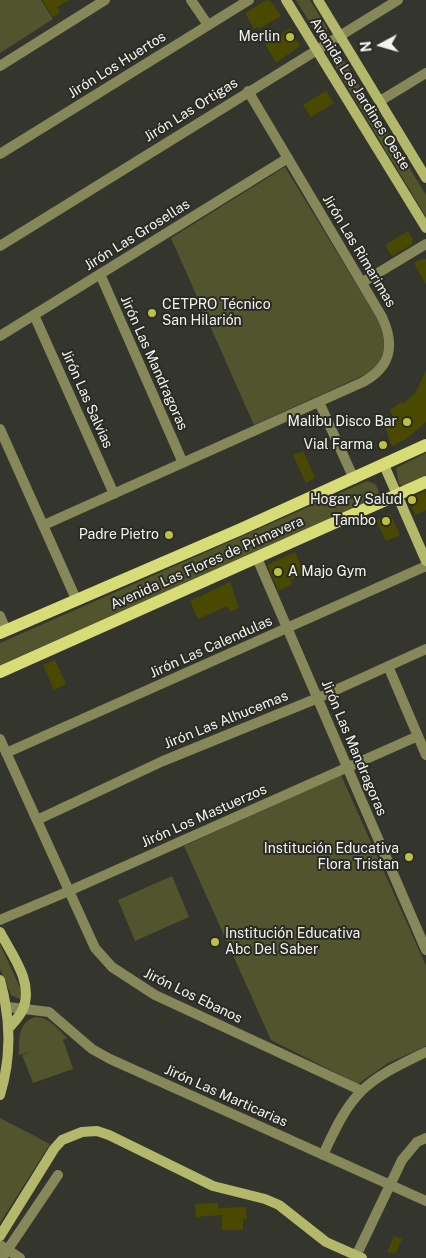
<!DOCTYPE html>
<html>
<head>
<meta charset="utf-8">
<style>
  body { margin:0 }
  #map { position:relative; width:426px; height:1258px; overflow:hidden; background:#34352d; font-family:"Public Sans",sans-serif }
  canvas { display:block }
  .north { position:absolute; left:356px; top:20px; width:50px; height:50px; -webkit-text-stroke:4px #2a2b24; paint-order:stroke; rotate:264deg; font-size:14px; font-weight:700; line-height:20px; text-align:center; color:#f4f4ef }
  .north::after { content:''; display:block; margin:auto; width:18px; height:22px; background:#f4f4ef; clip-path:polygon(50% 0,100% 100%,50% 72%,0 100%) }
</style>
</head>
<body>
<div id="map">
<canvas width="426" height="1258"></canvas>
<div class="north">N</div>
</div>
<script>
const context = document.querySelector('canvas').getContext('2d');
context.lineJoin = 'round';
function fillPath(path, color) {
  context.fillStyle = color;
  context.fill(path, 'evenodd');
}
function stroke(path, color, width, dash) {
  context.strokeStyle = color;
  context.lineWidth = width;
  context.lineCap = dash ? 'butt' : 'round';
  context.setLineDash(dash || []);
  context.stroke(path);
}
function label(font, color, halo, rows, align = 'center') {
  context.font = font + ' "Public Sans",sans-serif';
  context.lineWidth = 4;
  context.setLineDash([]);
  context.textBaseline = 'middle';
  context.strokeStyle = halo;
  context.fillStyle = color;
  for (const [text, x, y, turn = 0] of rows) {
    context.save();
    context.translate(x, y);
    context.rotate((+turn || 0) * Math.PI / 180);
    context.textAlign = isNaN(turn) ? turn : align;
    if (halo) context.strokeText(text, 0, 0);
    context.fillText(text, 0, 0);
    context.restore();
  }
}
fillPath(new Path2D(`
  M0 0H41L53 19 0 53Z
  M296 0H310L327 28V37L319 38Z
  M335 46 426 195V217L327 53 330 47Z
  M285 167 378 320C386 341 388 354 371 372L254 425 171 238Z
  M426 453V477L403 486 399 484 396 468Z
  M367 481 375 484 379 491 376 499 0 665V643Z
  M341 775 426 966V1046L388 1063 358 1084 271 1040 184 846Z
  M172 876 189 917 135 941 118 900Z
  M0 944 22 992 20 999 11 995 0 969Z
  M35 1017C49 1017 58 1029 67 1038L63 1040 73 1069 33 1083 22 1055 32 1051 19 1055C19 1039 18 1023 35 1017Z
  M0 1118 50 1144 0 1223Z`), '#52542d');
fillPath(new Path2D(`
  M42 0H69L57 7 60 12 53 17Z
  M266 0 271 1 281 16 259 29 258 27 254 29 245 13Z
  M290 28 300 46 276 63 265 44Z
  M326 91 334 103 311 117 303 105Z
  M408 231 413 240 411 245 392 256 385 245Z
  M421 259H426V285L414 263Z
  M426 370V422L406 439 392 446 384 424 394 418 390 410 401 402 403 404 416 392Z
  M303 451 315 478 306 483 293 455Z
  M426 491V510L415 515 410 503 412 497Z
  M390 513 400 535 386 541 376 520Z
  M295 552 304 573 290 580 292 584 279 591 267 565Z
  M230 582 239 608 230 612 228 607H225L198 619 190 601Z
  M55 660 66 684 54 690 43 665Z
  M218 1203V1208L246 1207 247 1219H243V1230H222V1215L196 1217 195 1204Z
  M394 1236 402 1239 396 1253 387 1252Z`), '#494a00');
stroke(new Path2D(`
  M191 0 208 25
  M0 66 105 0
  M380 101 426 73
  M0 154 249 0
  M0 246 398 0
  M100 274 183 463
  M363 282 426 244
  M34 315 114 494
  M0 336 288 158
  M319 402 354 479
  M0 429 76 599
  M44 525 363 382C391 367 395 345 382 317L248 91
  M257 558 426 950
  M0 616 6 630
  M388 666 426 755
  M0 739 95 948 112 967 155 995 360 1090
  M6 753 426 566
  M37 820 163 761 318 698 426 649
  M0 920 69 891 418 736
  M8 1007 49 1012 92 1049 110 1059 426 1201
  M323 1155C352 1091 363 1082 426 1052
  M0 1245 20 1258
  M356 1256 402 1160 417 1142 426 1138
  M2 1258 58 1175`), '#868859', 10);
stroke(new Path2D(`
  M286 0 426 228
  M318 0 426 178
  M384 465 426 561
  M0 932C12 955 34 982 23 1009 20 1016 14 1022 9 1028
  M0 980C11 1019 12 1056 0 1095
  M0 1236 54 1149 62 1140 82 1132 97 1131 109 1135 213 1186 265 1199 279 1205 326 1242 362 1258`), '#b4b86a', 10);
stroke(new Path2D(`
  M0 633 241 529 426 445
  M0 672 426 482`), '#d7dc76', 12);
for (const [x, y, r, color] of [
  [290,37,5,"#bcc044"],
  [152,313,5,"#bcc044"],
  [407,422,5,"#bcc044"],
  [383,445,5,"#bcc044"],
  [412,500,5,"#bcc044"],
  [386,521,5,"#bcc044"],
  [169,535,5,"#bcc044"],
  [278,572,5,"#bcc044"],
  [409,857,5,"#bcc044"],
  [215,942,5,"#bcc044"]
]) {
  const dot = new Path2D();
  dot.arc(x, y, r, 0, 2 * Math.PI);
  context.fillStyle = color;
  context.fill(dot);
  stroke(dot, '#2a2b24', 2);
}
label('14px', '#f4f4ef', '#2a2b24', [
  ["Merlin",280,37],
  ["CETPRO Técnico",162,305,"left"],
  ["San Hilarión",162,321,"left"],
  ["Malibu Disco Bar",397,422],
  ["Vial Farma",373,445],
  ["Hogar y Salud",402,500],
  ["Tambo",376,521],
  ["Padre Pietro",159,535],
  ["A Majo Gym",288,572,"left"],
  ["Institución Educativa",399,849],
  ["Flora Tristan",399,865],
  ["Institución Educativa",225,934,"left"],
  ["Abc Del Saber",225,950,"left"]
], 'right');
label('14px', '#f4f4ef', '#2a2b24', [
  ["Jirón Los Huertos",117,65,-32],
  ["Avenida Los Jardines Oeste",360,94,58],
  ["Jirón Las Ortigas",191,110,-32],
  ["Jirón Las Grosellas",137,235,-32],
  ["Jirón Las Rimarimas",359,251,59],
  ["Jirón Las Mandragoras",154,363,66],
  ["Jirón Las Salvias",87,399,66],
  ["Avenida Las Flores de Primavera",207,563,-24],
  ["Jirón Las Calendulas",211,647,-24],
  ["Jirón Las Alhucemas",226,720,-22],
  ["Jirón Las Mandragoras",354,748,67],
  ["Jirón Los Mastuerzos",204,816,-24],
  ["Jirón Los Ebanos",193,996,26],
  ["Jirón Las Marticarias",226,1096,24]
]);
</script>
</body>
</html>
